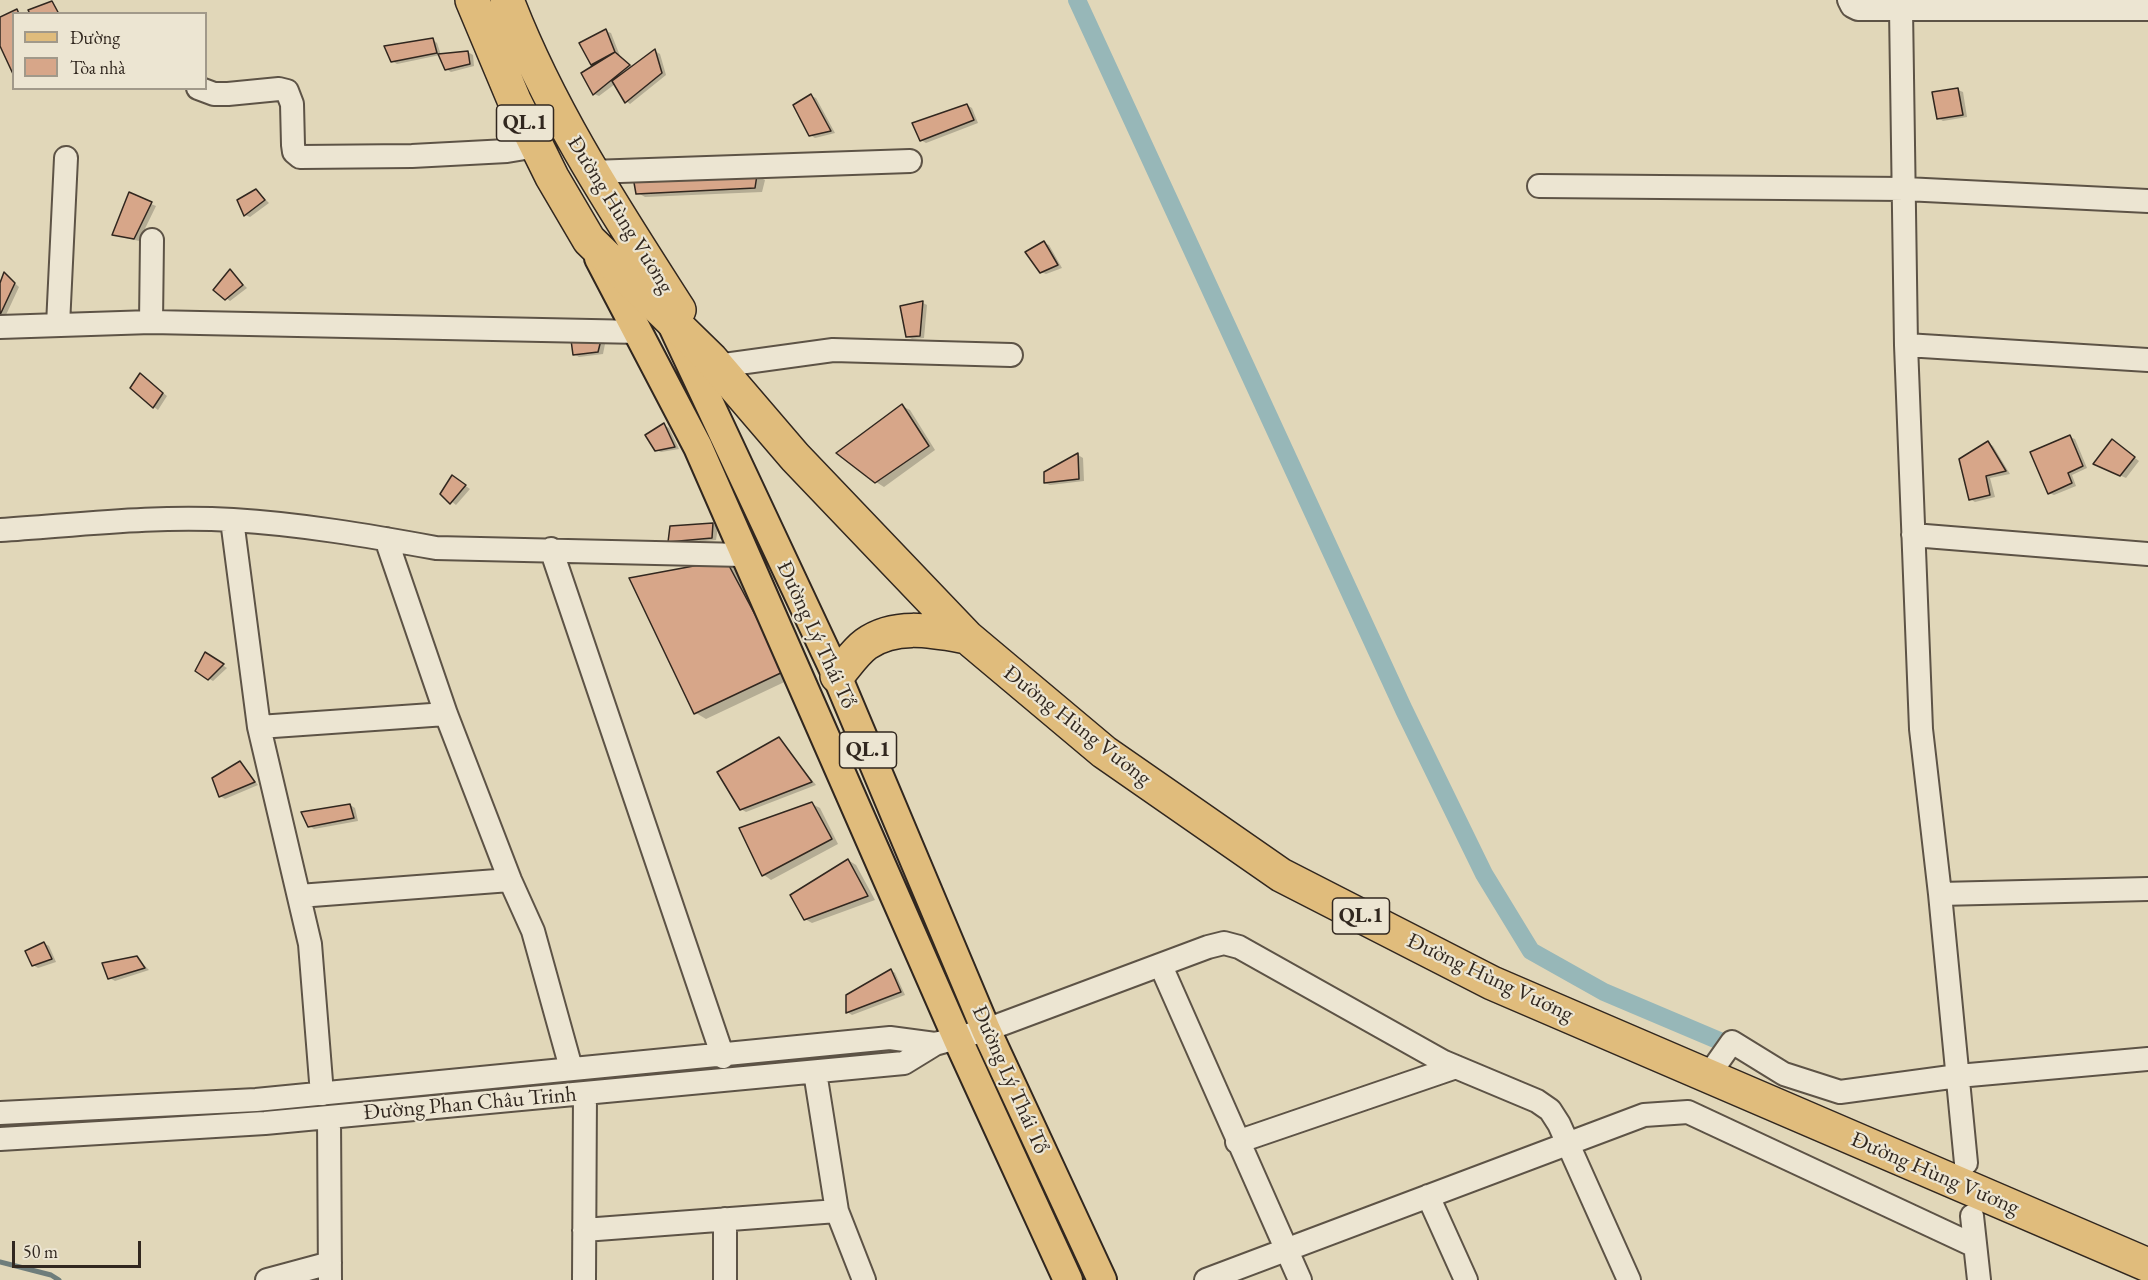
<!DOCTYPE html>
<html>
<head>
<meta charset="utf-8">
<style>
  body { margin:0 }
  #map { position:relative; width:2148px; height:1280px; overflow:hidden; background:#e1d7b9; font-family:"EB Garamond",serif }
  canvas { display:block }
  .legend { position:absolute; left:12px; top:12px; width:195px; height:78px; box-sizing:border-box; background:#ece5d2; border:2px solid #a1998a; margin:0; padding:8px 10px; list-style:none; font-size:18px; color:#31271f }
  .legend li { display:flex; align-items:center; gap:12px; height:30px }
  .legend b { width:30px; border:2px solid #a1998a }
  .scale { position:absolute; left:12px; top:1241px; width:129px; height:27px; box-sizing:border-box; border:3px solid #31271f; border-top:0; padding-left:8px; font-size:18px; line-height:21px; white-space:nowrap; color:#31271f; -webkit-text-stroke:4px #ece5d2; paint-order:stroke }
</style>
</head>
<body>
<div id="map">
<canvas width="2148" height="1280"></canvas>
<ul class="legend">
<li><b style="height:8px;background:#e0bc7c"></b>Đường</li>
<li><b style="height:16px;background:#d7a689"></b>Tòa nhà</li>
</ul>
<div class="scale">50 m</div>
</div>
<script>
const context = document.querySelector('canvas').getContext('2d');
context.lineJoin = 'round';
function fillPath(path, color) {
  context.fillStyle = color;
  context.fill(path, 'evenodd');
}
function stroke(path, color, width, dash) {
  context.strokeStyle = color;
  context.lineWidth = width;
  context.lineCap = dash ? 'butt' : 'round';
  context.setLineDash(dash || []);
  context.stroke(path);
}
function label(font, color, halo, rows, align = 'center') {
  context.font = font + ' "EB Garamond",serif';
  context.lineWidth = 4.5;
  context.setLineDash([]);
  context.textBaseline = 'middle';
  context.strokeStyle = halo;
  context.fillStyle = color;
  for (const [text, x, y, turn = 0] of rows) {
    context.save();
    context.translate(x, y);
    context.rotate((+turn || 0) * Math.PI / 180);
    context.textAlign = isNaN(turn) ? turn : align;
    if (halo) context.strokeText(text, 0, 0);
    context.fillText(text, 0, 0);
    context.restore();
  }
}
fillPath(new Path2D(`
  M606 31 611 33 620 56 633 67 655 51 660 54 666 75 630 104 626 101 615 84 599 96 594 94 596 66 592 64Z
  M433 40 437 43 441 55 468 52 473 55 474 66 451 72 446 69 440 55 397 64 392 61Z
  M1958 90 1963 92 1967 117 1943 121 1938 118Z
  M811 96 816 98 835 133 815 138 810 135Z
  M967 105 972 108 978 123 926 143 921 140Z
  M757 176 765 180 762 192 645 197 638 193Z
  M256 190 269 203 250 217 245 215Z
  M151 204 156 206 139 241 114 235Z
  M1044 243 1049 245 1062 268 1046 274 1041 272Z
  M230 271 247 288 230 301 226 298Z
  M5 274 19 287 5 317 0 315V287Z
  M923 303 927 305 924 338 912 339 907 336Z
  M601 341 605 344 603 354 579 357 574 354Z
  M145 378 167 396 158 410 154 407Z
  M902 406 910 410 935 450 884 487 876 482Z
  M664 425 669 428 679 449 661 452 656 450Z
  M2070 437 2075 439 2087 468 2072 475 2076 486 2054 495 2049 493Z
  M1988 443 1993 446 2010 474 1990 478 1995 497 1975 502 1970 499Z
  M2117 444 2139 461 2126 478 2099 466Z
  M1078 455 1083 458 1084 481 1050 485 1045 483V473Z
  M457 480 470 489 456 505 442 494Z
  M713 524 718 527 716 540 674 544 669 541 671 528Z
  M725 562 736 568 795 677 706 719 696 713Z
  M206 655 227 668 213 681 208 678Z
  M779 739 816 785 746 812 741 809Z
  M241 763 258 785 225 799 220 796Z
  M812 804 820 808 838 844 771 880 764 875 741 829Z
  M350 805 355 808 358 821 314 829 309 826Z
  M848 860 856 865 875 900 812 923 805 919Z
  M44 943 49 946 56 962 38 968 33 965Z
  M137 958 149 970 115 981 110 978Z
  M891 970 895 973 905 995 852 1015 847 1012Z`), '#0003');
stroke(new Path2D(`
  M0 1262 51 1275 59 1280`), '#6e7d7b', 5);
stroke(new Path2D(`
  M1077 0 1404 710 1484 874 1531 951 1604 992 1741 1050`), '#97b7b8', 18);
const building = new Path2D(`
  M52 1 59 14H30L28 10Z
  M17 9 19 14H14L13 74 0 46V17Z
  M606 29 615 52 591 65 579 43Z
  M433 38 437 53 391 62 384 46Z
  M655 49 662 73 625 103 612 81Z
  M468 51 470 64 445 70 438 54Z
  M615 52 630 65 593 95 581 73Z
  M1958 88 1963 115 1937 119 1932 92Z
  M811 94 831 131 809 136 793 105Z
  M967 104 974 120 920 141 912 123Z
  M757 175 755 188 636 194 633 177Z
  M256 189 265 200 244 216 237 200Z
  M129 192 152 202 134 239 112 235Z
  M1044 241 1058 265 1040 273 1025 252Z
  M230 269 243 285 225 300 213 290Z
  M4 272 15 283 0 315V283Z
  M923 301 920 336 906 337 900 306Z
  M571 340H601L598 352 573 355Z
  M140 373 163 393 153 408 130 388Z
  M902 404 929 446 875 483 836 453Z
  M664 423 675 447 655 451 645 435Z
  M2070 435 2083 466 2068 473 2072 483 2048 494 2030 452Z
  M2112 439 2135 457 2120 476 2093 464Z
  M1988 441 2006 471 1986 476 1990 495 1969 500 1959 459Z
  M1078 453 1079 479 1044 483V472Z
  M452 475 466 485 450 504 440 494Z
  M713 523 712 538 668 542 670 526Z
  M726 560 785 671 694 714 629 578Z
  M205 652 224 664 208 680 195 671Z
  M779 737 812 782 740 810 717 772Z
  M240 761 255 782 219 797 212 778Z
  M812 802 832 839 762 876 739 828Z
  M350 804 354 818 308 827 301 812Z
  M848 859 868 896 804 920 790 895Z
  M44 942 52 959 32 966 25 951Z
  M137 956 145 968 108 979 102 963Z
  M891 969 901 992 846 1013V995Z`);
fillPath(building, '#d7a689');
stroke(building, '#31271f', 1.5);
const minor = new Path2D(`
  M1849 0 1852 6 1858 9H1901
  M198 88 214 94H228L279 89 287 91 292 104 293 145 294 152 300 157 412 156 507 151 537 146
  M591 172 910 161
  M1539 186 1905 189 2148 201
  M151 322 152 240
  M58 325 66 158
  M0 327 151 322 640 332
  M1906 345 2148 360
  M717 366 833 350 1011 355
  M232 520 259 727 310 944 322 1094
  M0 530C77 525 156 515 233 520 300 524 370 536 436 548L743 555
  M1913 535 2148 554
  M386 539 446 714 510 880 533 931 571 1068
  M551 549 723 1057
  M259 727 446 714
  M1940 894 2148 889
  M299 896 510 880
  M1161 966 1300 1280
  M815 1072 837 1211 864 1280
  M1708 1076 1732 1042 1784 1074 1840 1092 1958 1076 2148 1059
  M0 1113 256 1100 890 1038 935 1044
  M329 1117 330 1280
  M0 1139 265 1123 904 1063 935 1044 986 1030 1208 947 1224 943 1239 947 1444 1062 1537 1101 1550 1110 1559 1124 1629 1280
  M1237 1142 1456 1067
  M1966 1163 1940 894 1921 729 1906 345 1901 9H2148
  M1428 1196 1466 1280
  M1972 1216 1979 1280
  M725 1219V1280
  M584 1230 837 1211
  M267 1280 330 1263
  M584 1280 585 1093
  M1206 1280 1644 1115 1688 1112 1975 1246`);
const major = new Path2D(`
  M599 258 698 447 958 1040 1068 1280
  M672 324 837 676 986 1030 1102 1280`);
const highway = new Path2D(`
  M472 0 514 100 552 177 589 240 711 359 795 457 967 637 1104 752 1281 875 1492 983 2148 1265
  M507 0C550 112 615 210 679 310
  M837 676C846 666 855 652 866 644 895 623 933 631 967 637`);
stroke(minor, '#5d5346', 26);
stroke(major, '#31271f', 32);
stroke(highway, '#31271f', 36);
stroke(minor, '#ece5d2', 22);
stroke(major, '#e0bc7c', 28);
stroke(highway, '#e0bc7c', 33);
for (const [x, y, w] of [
  [525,123,57],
  [868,750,57],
  [1361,916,57]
]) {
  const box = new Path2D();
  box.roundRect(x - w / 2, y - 18, w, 36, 4.5);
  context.fillStyle = '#ece5d2';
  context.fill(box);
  stroke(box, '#31271f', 1.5);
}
label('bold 21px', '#31271f', null, [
  ["QL.1",525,123],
  ["QL.1",868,750],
  ["QL.1",1361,916]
]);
label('22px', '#31271f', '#ece5d2', [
  ["Đường Hùng Vương",620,215,58],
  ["Đường Lý Thái Tổ",816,635,65],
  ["Đường Hùng Vương",1077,726,38],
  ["Đường Hùng Vương",1490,978,25],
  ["Đường Lý Thái Tổ",1010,1080,66],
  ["Đường Phan Châu Trinh",470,1104,-5],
  ["Đường Hùng Vương",1935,1174,23]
]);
</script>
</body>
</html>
